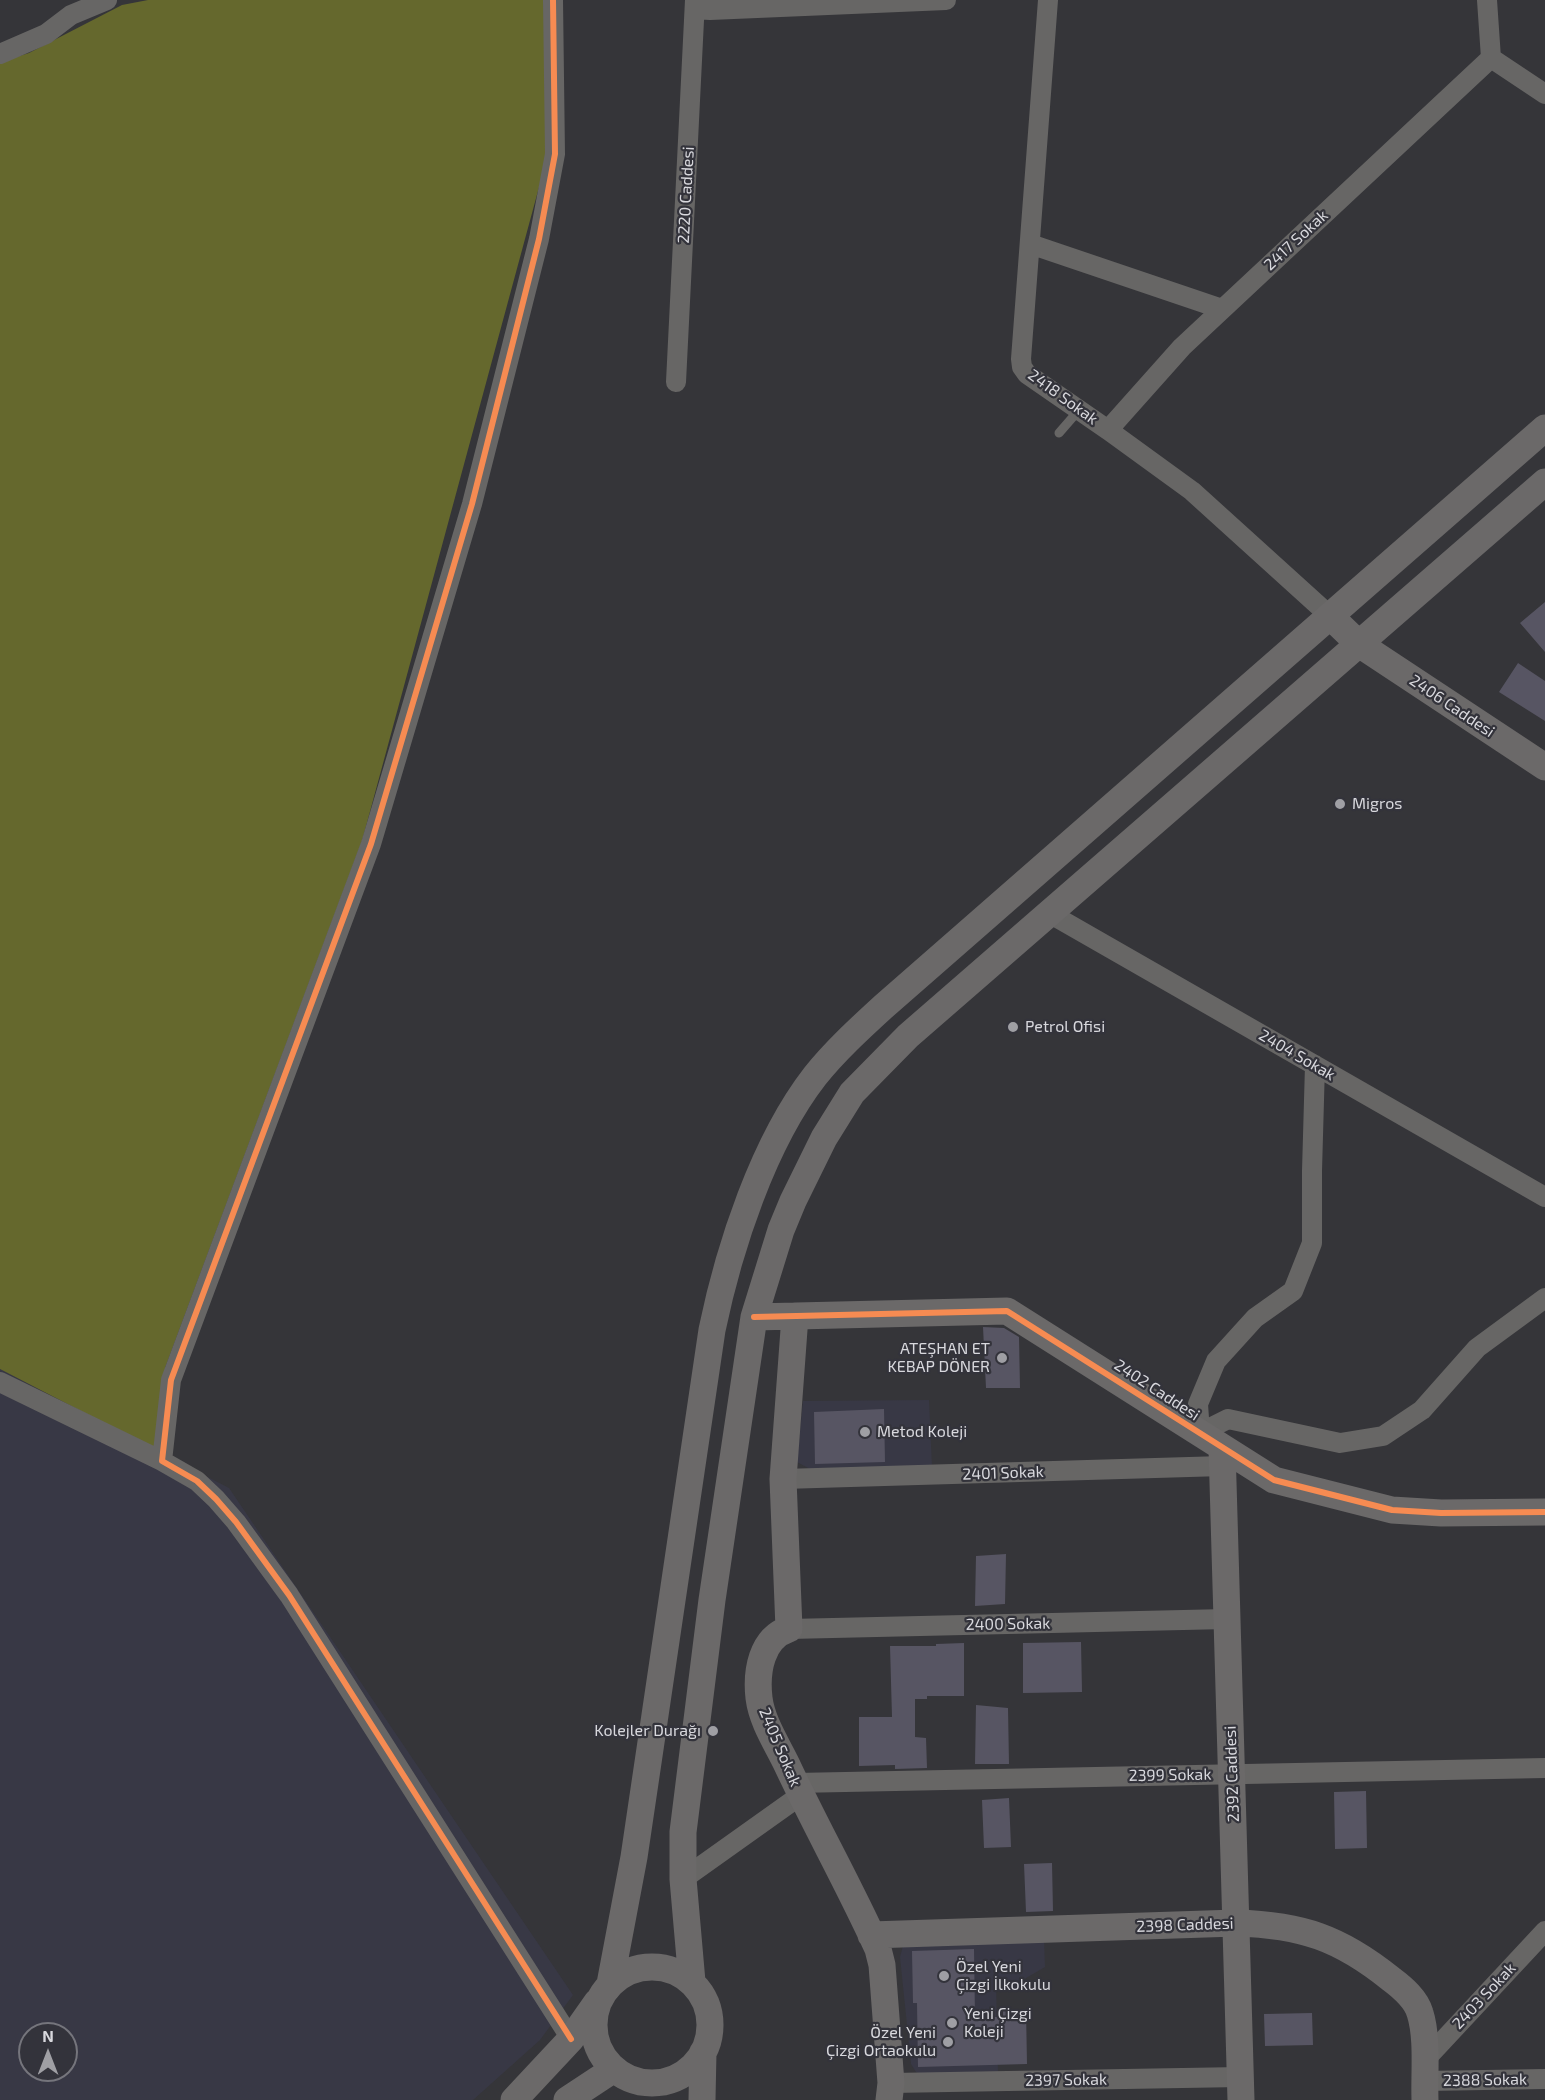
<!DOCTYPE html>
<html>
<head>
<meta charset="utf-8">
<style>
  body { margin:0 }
  #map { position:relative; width:1545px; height:2100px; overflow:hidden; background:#353539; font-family:"Exo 2",sans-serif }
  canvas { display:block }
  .north { position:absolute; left:18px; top:2022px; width:60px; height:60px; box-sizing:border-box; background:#33333b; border:2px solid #75757c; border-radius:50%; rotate:0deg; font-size:16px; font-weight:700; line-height:24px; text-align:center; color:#d8d8dd }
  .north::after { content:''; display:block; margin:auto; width:21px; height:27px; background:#9f9fa4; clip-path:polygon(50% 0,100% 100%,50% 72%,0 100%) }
</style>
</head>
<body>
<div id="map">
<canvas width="1545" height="2100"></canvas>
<div class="north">N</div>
</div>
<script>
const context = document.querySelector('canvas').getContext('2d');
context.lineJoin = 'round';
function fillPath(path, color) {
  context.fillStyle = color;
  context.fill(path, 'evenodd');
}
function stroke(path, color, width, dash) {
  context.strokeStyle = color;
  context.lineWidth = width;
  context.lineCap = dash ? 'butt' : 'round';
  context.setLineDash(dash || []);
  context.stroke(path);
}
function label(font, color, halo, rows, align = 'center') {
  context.font = font + ' "Exo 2",sans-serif';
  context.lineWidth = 4.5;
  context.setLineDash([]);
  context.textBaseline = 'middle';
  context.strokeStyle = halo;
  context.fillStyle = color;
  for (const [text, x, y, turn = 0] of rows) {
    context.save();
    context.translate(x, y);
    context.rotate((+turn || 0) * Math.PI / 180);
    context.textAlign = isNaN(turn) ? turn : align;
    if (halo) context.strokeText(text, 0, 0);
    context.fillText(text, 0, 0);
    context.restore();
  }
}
fillPath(new Path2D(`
  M0 1369 229 1488 573 1995 540 2040 473 2100H0ZM30 2034H66V2070H30Z
  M929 1400 932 1467 810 1469 797 1462 803 1401Z
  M1044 1938 1045 1967 1021 1981H996L998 2072 923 2075 916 2072 911 2064 900 1957 904 1942Z`), '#383845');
fillPath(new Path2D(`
  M148 0H548V154L362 841 165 1368 160 1452 0 1369V62L29 53 122 5Z`), '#65682d');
fillPath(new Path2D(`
  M1545 602V652L1520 623Z
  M1518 663 1545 681V721L1499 692Z
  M983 1327 1004 1328 1019 1337 1020 1388H986Z
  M884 1409 885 1462 815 1464 814 1412Z
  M1006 1554 1005 1604 975 1606 976 1556Z
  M1081 1642 1082 1692 1023 1693V1643Z
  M964 1643V1696H927V1699H915V1737L926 1738 927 1768 895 1769V1765L859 1766V1717H892L890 1646H936V1644Z
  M976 1705 1008 1708 1009 1764H975Z
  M1366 1791 1367 1848 1335 1849 1334 1792Z
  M1009 1798 1011 1847 984 1848 982 1800Z
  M1052 1863 1053 1911 1026 1912 1024 1864Z
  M974 1949 975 2017H1003V2010H1026L1027 2064 918 2067 917 2003H913L912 1951Z
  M1312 2013 1313 2045 1265 2046 1264 2014Z`), '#575563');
stroke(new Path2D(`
  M1059 433 1079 410`), '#676665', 9);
stroke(new Path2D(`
  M553 0 555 154 539 239 472 504 371 844 171 1380 162 1461 197 1481 216 1499 236 1522 289 1595 571 2039
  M1048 0 1021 359 1022 367 1027 374 1108 430 1192 491 1330 616
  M1487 0 1491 58 1545 94
  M695 9 710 10 946 0
  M0 54 46 34 71 15 107 0
  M1030 244 1222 309
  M676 382 695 0
  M1108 430 1182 347 1491 58
  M1049 913 1545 1197
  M1315 1065 1312 1171V1243L1293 1291 1255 1318 1216 1361 1198 1404 1200 1433 1228 1419 1340 1443 1383 1436 1422 1410 1477 1348 1545 1298
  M0 1382 162 1461
  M783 1479 1223 1466
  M789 1629 1227 1619
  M795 1783 1545 1768
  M683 1879 801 1795
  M1424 2061 1545 1931
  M1424 2081 1545 2079
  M891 2083 1241 2077`), '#676665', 20);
stroke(new Path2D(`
  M1330 616 1359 644 1545 767
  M795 1316 783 1479 789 1629C761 1638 756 1672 759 1698 762 1722 777 1744 787 1765 816 1827 850 1887 878 1949L882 1965 891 2083 889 2100
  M754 1317 1007 1311 1274 1480 1392 1510 1441 1513 1545 1512
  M1222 1448 1241 2100
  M871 1935 1236 1923C1302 1925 1340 1938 1391 1979 1403 1988 1416 1999 1420 2013 1428 2038 1424 2074 1425 2100
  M594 2025a58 58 0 1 1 116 0a58 58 0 1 1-116 0Z
  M692 1982 683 1879V1832L712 1600 754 1317 781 1230 793 1201 824 1138 852 1093 908 1036 1545 482
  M610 1984 634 1857 712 1330C729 1248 763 1143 815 1076 835 1051 859 1029 883 1007L1545 428
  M514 2100 571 2039 597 2002
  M567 2100 614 2069
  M702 2100 703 2052`), '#6b6969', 27);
stroke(new Path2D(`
  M553 0 555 154 539 239 472 504 371 844 171 1380 162 1461 197 1481 216 1499 236 1522 289 1595 571 2039
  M754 1317 1007 1311 1274 1480 1392 1510 1441 1513 1545 1512`), '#f68b52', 6);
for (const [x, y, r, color] of [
  [1340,804,6,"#9f9fa4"],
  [1013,1027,6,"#9f9fa4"],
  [1002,1358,6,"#9f9fa4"],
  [865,1432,6,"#9f9fa4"],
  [713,1731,6,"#9f9fa4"],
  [944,1976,6,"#9f9fa4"],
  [952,2023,6,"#9f9fa4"],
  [948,2042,6,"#9f9fa4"]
]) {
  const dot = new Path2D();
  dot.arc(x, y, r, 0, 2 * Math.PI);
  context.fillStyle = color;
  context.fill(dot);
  stroke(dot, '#33333b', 2);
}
label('16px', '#d8d8dd', '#33333b', [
  ["2220 Caddesi",686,195,-87],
  ["2417 Sokak",1296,240,-43],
  ["2418 Sokak",1063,397,36],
  ["2406 Caddesi",1452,706,34],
  ["2404 Sokak",1297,1055,30],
  ["2402 Caddesi",1157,1390,33],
  ["2401 Sokak",1003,1473,-2],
  ["2400 Sokak",1008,1624,-1],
  ["2405 Sokak",780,1747,67],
  ["2392 Caddesi",1232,1774,-92],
  ["2399 Sokak",1170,1775,-1],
  ["2398 Caddesi",1185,1925,-2],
  ["2403 Sokak",1484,1996,-47],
  ["2397 Sokak",1066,2080,-1],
  ["2388 Sokak",1485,2080,-1]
]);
label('16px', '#d8d8dd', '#33333b', [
  ["Migros",1352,804],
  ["Petrol Ofisi",1025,1027],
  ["ATEŞHAN ET",990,1349,"right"],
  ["KEBAP DÖNER",990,1367,"right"],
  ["Metod Koleji",877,1432],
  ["Kolejler Durağı",701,1731,"right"],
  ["Özel Yeni",956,1967],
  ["Çizgi İlkokulu",956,1985],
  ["Yeni Çizgi",964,2014],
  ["Koleji",964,2032],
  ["Özel Yeni",936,2033,"right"],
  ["Çizgi Ortaokulu",936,2051,"right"]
], 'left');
</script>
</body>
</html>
